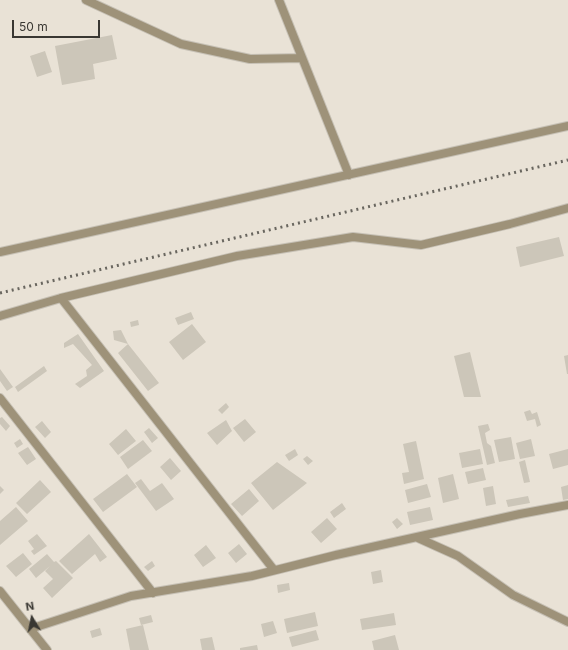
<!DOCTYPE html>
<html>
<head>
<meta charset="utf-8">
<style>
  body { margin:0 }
  #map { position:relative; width:568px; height:650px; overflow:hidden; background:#e9e2d6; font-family:Inter,sans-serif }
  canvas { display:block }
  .north { position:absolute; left:12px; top:598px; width:40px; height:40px; -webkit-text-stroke:3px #e9e2d6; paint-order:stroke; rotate:350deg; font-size:11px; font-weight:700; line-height:16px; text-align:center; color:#393732 }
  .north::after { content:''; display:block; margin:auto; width:14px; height:18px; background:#393732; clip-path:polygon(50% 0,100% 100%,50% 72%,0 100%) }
  .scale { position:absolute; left:12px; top:20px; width:88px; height:18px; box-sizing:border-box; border:2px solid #393732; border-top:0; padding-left:5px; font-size:12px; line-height:14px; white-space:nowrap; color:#393732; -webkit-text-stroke:3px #e9e2d6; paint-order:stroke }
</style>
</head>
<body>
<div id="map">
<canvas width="568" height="650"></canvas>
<div class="north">N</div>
<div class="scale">50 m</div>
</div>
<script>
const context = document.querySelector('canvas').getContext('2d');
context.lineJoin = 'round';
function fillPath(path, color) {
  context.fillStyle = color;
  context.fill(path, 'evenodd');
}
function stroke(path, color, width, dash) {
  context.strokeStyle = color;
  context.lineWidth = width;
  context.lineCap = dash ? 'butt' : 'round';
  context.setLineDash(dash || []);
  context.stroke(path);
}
fillPath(new Path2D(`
  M112 35 117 59 93 64 95 79 62 85 55 46Z
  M45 51 52 72 37 77 30 56Z
  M559 237 564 256 520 267 516 247Z
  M191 312 194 319 178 325 175 318Z
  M138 320 139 325 131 327 130 322Z
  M192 324 206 342 183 360 169 342Z
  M121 330 128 344 159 383 148 391 118 353 128 344 114 340 113 331Z
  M78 334 104 371 80 388 75 384 87 376 86 370 92 365 73 344 64 348V343Z
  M470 352 481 397H464L454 356Z
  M568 355V374H567L564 356Z
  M44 366 47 371 18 392 15 387Z
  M0 369 13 387 7 391 0 381Z
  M226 403 229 407 222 414 218 410Z
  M530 410 532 414 537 412 541 425 537 427 535 419 527 421 524 412Z
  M2 417 10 426 6 431 0 424V418Z
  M245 419 256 432 244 442 233 428Z
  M226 420 232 431 217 445 207 433Z
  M42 421 51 432 45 438 35 427Z
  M488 424 490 430 485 433 487 443 491 446 495 463 487 465 478 426Z
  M149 428 158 438 152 443 144 432Z
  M126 429 136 441 118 455 109 444Z
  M511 437 515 459 499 462 494 440Z
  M20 439 23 444 17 448 14 443Z
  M531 439 535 456 520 459 516 443Z
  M143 440 152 451 128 469 120 457Z
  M416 441 424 479 404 484 402 473 409 472 403 444Z
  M28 447 36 459 27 465 18 453Z
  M295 449 298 455 289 461 285 455Z
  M480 449 483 464 462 468 459 453Z
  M568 449V465L553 469 549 454Z
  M307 456 313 461 308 465 303 459Z
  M170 458 181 471 171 480 160 467Z
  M525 460 530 482 524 483 519 462Z
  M277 462 307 483 273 510 251 483Z
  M483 468 486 480 468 484 465 472Z
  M127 474 137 487 103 512 93 499Z
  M453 474 459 499 443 503 438 478Z
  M141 479 150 491 162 483 174 499 156 511 135 483Z
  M40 480 51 492 27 514 16 503Z
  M427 484 431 497 408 503 405 490Z
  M568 485V499L563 500 561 487Z
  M0 486 4 490 0 494Z
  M493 486 496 504 486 506 483 488Z
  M249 489 259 501 242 516 231 504Z
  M528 496 530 503 508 507 506 500Z
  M342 503 346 509 334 518 330 512Z
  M16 507 28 521 0 545V521Z
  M430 507 433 520 410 525 407 512Z
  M327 518 337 529 321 543 311 532Z
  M397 518 403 524 397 529 392 522Z
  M37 534 47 546 34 555 31 551 34 549 28 541Z
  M89 534 107 557 100 562 95 554 72 574 59 561Z
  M239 544 247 554 236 563 228 553Z
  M206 545 216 558 203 567 194 555Z
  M23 553 32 564 16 577 6 566Z
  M47 554 54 562 56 561 73 578 52 598 43 588 53 579 45 571 50 566 36 578 29 569Z
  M152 561 155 566 148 571 144 567Z
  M381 570 383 582 373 584 371 572Z
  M289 583 290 590 278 593 277 585Z
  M315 612 318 626 287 633 284 619Z
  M394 613 396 625 362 630 360 619Z
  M151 615 153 622 141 625 139 618Z
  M273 621 277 633 264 637 261 624Z
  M143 625 149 650H130L126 629Z
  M100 628 102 635 92 638 90 631Z
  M316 630 319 640 292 647 289 637Z
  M395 635 399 650H374L372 641Z
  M212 637 215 650H202L200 639Z
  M257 645 258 650H240V648Z`), '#ccc6b9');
const minor = new Path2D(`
  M86 0 181 44 250 59 302 58
  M279 0 349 175
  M0 252 568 126
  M61 298 274 570
  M0 316 61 298 237 256 353 237 421 245 510 224 568 208
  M0 398 153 593
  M418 538 458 556 513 595 568 622
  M0 591 47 650
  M30 629 131 596 252 576 336 555 520 514 568 505`);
stroke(minor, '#c6c0b5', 10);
stroke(minor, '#9e9279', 8);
stroke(new Path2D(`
  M0 293 568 160`), '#69665f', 3, [2, 4]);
</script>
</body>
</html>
